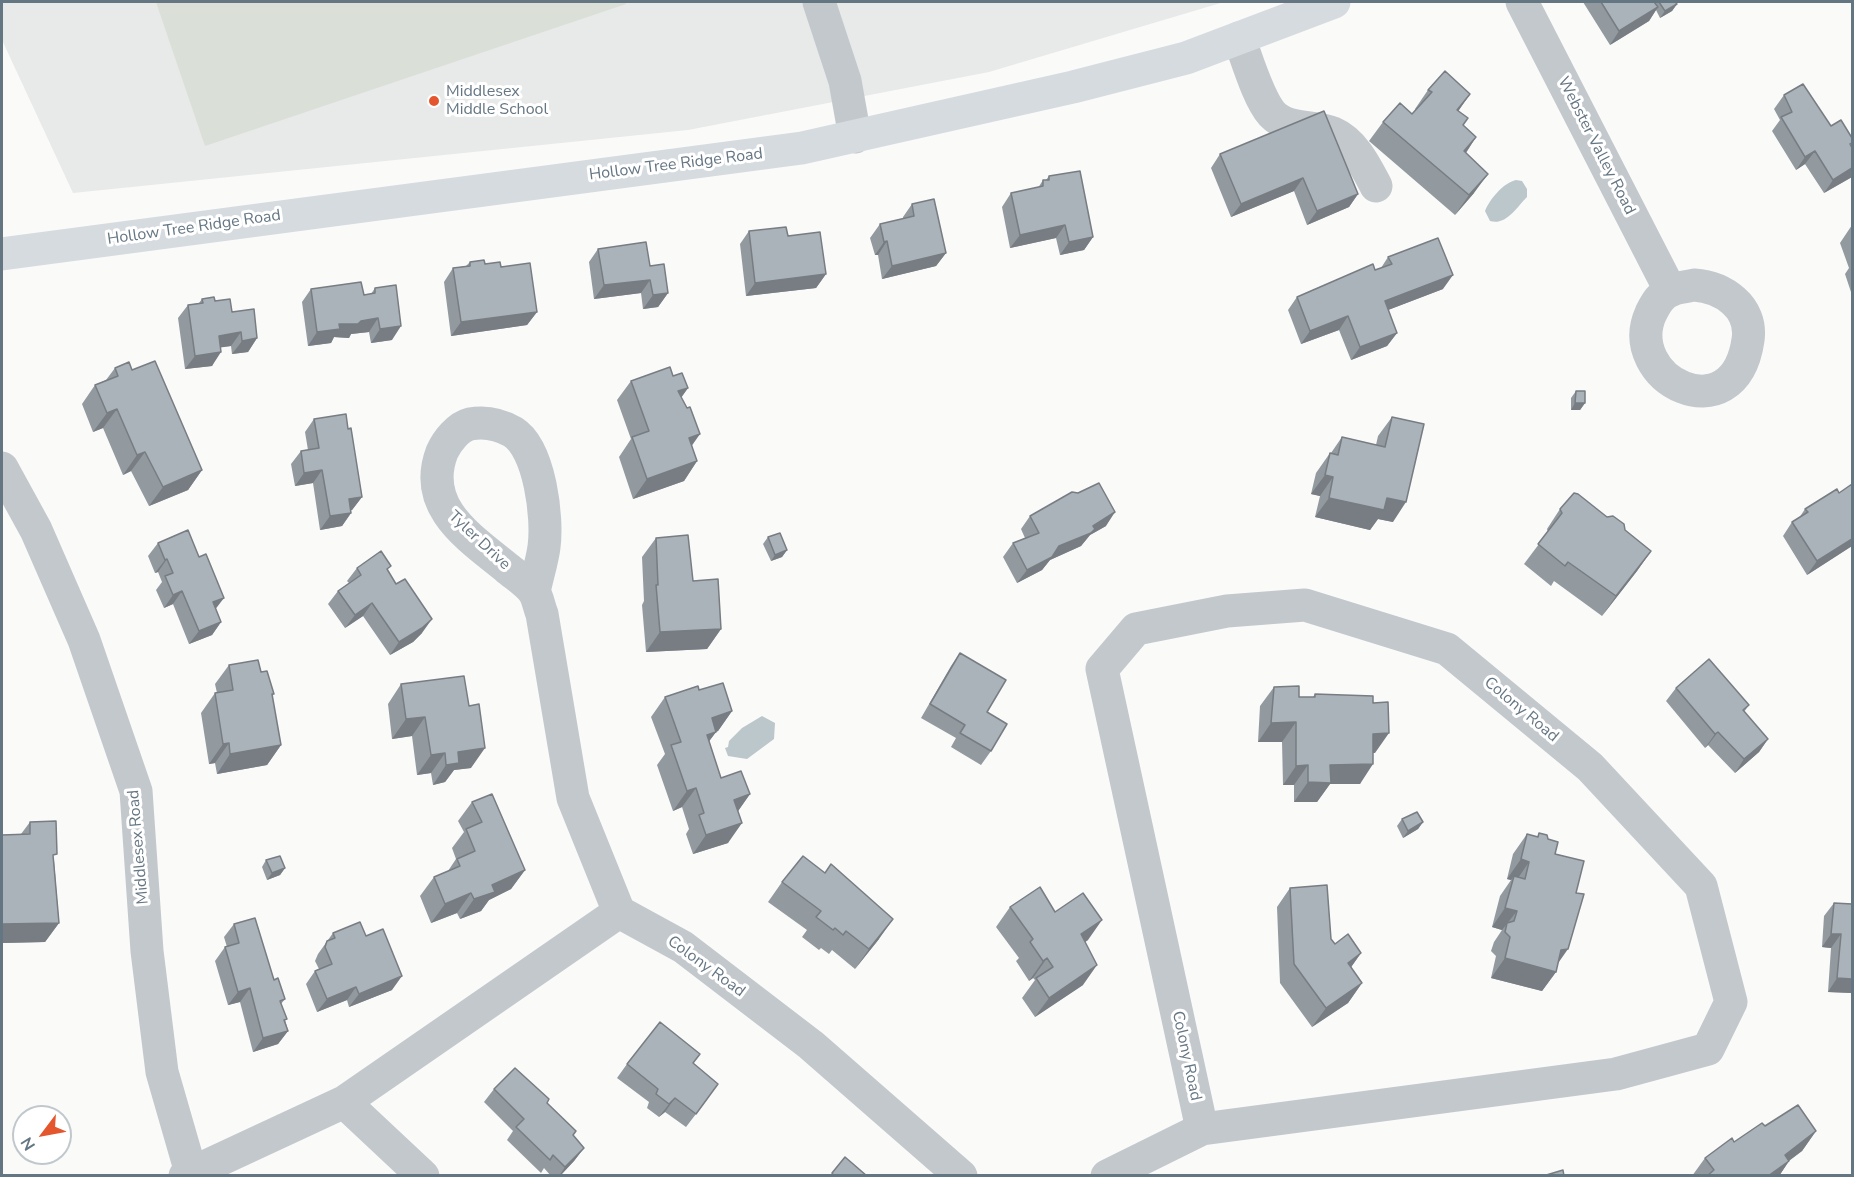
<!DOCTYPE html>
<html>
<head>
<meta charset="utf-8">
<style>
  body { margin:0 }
  #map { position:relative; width:1854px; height:1177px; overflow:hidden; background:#fafaf8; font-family:"Nunito Sans",sans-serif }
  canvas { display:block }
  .frame { position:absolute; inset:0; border:3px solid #657683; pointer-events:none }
  .north { position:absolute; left:12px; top:1105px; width:60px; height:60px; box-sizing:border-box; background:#fff; border:2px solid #c1c8cd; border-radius:50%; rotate:238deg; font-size:16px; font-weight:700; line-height:24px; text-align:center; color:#657683 }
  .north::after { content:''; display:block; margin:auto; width:21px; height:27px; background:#e4572e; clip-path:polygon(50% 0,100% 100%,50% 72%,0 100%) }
</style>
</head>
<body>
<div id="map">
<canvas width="1854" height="1177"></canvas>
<div class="frame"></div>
<div class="north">N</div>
</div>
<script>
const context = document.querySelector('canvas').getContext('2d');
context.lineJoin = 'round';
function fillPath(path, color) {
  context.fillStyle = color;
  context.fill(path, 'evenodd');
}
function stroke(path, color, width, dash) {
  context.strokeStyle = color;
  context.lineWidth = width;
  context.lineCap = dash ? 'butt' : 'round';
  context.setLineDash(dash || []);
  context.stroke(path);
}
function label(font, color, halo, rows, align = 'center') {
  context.font = font + ' "Nunito Sans",sans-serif';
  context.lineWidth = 6;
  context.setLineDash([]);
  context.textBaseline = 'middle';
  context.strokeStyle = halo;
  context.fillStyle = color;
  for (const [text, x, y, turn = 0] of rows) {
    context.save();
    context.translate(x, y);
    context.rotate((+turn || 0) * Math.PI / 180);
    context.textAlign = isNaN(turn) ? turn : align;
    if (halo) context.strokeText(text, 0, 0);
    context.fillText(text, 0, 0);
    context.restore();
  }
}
fillPath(new Path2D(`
  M2 2H1224L989 72 688 130 73 193 2 40Z`), '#e8e9e9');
fillPath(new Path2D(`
  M156 2H625L626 4 205 146Z`), '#dadfd7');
fillPath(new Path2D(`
  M1516 180 1522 181 1527 189V197C1517 207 1506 226 1490 221L1485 211C1490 199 1503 183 1516 180Z
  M762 716 775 723 774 739 747 759 728 756 725 748 728 747 729 741 742 728Z`), '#bbc7cb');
stroke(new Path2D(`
  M819 2 845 81 855 137
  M1522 2 1670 290
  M1239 38C1247 59 1258 98 1272 114 1288 131 1314 125 1333 133 1354 142 1366 167 1376 186
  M1694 285C1723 287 1753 307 1748 340 1734 436 1621 379 1651 313 1656 303 1661 294 1672 290 1679 287 1687 287 1694 285Z
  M2 468 36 530 84 640 136 791 147 951 162 1072 192 1176
  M534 592C537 577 542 562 544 547 548 518 540 449 513 432 499 424 486 421 470 424 458 427 447 441 442 452 421 507 469 537 507 568 515 575 528 583 534 592 538 598 539 607 542 614L573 798 619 912
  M1305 605 1447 649 1590 767 1701 886 1731 1002 1708 1049 1616 1074 1202 1129 1102 669 1136 629 1227 611Z
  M619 912 683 947 811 1045 961 1176
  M344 1102 423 1176
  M185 1176 344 1102 619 912
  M1107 1176 1202 1129`), '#c3c8cc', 33);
stroke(new Path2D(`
  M2 254 802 148 1073 87 1186 58 1334 2`), '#d6dbdf', 33);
fillPath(new Path2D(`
  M1583 2H1675L1677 4 1672 11 1660 18 1656 10 1649 21 1610 45Z
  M1428 90 1470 94 1458 111 1463 125 1476 137 1466 153 1474 193 1455 215 1369 141 1383 122 1412 114 1415 110V109Z
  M1784 95 1831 126 1852 146V177L1824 193 1805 164 1796 170 1772 131 1780 120 1774 109Z
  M1220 154 1358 194 1349 207 1307 225 1294 191 1231 217 1211 168Z
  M1049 176 1093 237 1084 250 1060 255 1056 238 1010 248 1002 207 1011 193 1038 188 1043 180H1046Z
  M912 204 946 253 936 266 882 279 878 255H875L870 238 880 224 903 219V217Z
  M1852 225V295L1845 274 1849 268 1840 243Z
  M749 231 788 236 826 274 816 288 746 296 740 244Z
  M598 249 650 266 668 293 658 307 643 309 641 293 594 299 589 262Z
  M1388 257 1443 289 1388 310 1397 333 1387 346 1351 360 1339 330 1301 344 1288 310 1297 297 1381 268Z
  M470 262 501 267 537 312 527 325 451 336 444 282 453 268 466 266Z
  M375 288 392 340 371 343 369 332 351 334 349 338 334 337 331 343 308 346 302 302 311 289 364 295 371 294Z
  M202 299 215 301 232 312 257 338 248 352 232 354 231 346 221 347 212 366 185 369 178 318 188 305 199 303Z
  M115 368 132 370 202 470 188 490 149 506 131 471 123 475 103 428 93 432 82 404 95 385 106 380Z
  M673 376 688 388 681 397 692 446 697 461 684 481 633 499 619 457 631 439 617 400 631 381Z
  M1576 391 1585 403 1580 410H1571V398Z
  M1392 417 1393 522 1378 519 1370 530 1315 517 1320 496 1311 494 1316 473 1330 453H1331L1342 437 1376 445 1378 436Z
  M314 419 348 429 362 497 352 510H351V513L342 526 320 530 313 483 295 486 291 464 301 451 308 450 305 432Z
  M1560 509 1625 530 1651 551 1637 571 1602 616 1554 581 1551 586 1524 564 1548 532 1547 529Z
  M1805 509 1852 546 1807 575 1783 536 1792 522 1799 518Z
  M1030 516 1106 526 1090 535 1081 546 1050 560 1042 570 1017 583 1003 557 1013 543 1025 538 1021 529Z
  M768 537 787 550 782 557 771 561 763 544Z
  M656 538 693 581 721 629 707 649 646 652 642 605 644 601 642 557Z
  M158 543 216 609 221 622 212 635 189 644 173 604 164 608 156 590 162 582 158 572 155 573 148 556Z
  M357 568 388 571 422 633 413 642 390 655 363 616 345 628 328 604 338 591 349 583 347 581Z
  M960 653 987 712 991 751 981 765 951 747 956 738 921 718 951 666Z
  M229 665 261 672 274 694 272 696 281 745 267 765 217 774 215 763 209 764 201 713 215 693H217L215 684Z
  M401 684 471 768 454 770 445 782 433 785 431 773 417 775 412 736 392 739 388 704Z
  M1274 687 1299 697H1313L1315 694 1375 753H1373L1360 784H1330L1317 802H1294V785H1283L1282 742H1258L1260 706Z
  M1676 688 1749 705 1744 712 1768 739 1759 752 1735 773 1708 745 1705 748 1666 701Z
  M699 690 732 711 718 731 716 732 709 741 721 778 750 794 738 811 728 843 693 854 686 834 689 829 682 807 673 811 657 765 665 754 651 717 665 697Z
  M472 802 525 870 511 889 489 900 481 911 460 919 457 913 431 923 420 896 434 877 448 871 456 859 452 848 464 832 458 821Z
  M1402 819 1423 822 1418 829 1403 838 1397 826Z
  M30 822 54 860 59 923 45 942 2 943V835L21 834Z
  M1539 833 1555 854 1558 963 1556 972 1542 991 1491 978 1496 956 1491 951 1494 942 1502 930 1492 927 1500 896 1511 880 1507 879 1513 854 1527 834 1537 837Z
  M266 860 285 868 280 875 267 880 262 867Z
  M782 882 879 939 855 969 832 950 829 954 821 948 819 950 802 937 807 930 768 902Z
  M1290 888 1335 944 1361 953 1351 967 1362 983 1348 1003 1312 1027 1280 983 1277 907Z
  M1834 903 1852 904V993L1828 992 1831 948 1822 947 1824 916Z
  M1010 907 1055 912 1088 940 1085 942 1083 985 1035 1017 1022 998 1035 980 1033 978 1029 981 1016 961 1019 958 996 927Z
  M234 924 274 980 285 999 281 1004 288 1031 278 1044 253 1052 240 1002 228 1005 215 961 225 947H227L224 937Z
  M333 933 366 936 392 990 349 1007 347 1000 317 1012 306 984 315 971 319 969 315 961 318 954Z
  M693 1063 709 1097 686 1127 665 1112 659 1117 647 1108 649 1102 617 1078 627 1064Z
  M494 1089 547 1103 584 1148 574 1161 560 1176H551L544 1168 541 1173 507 1140 513 1131 484 1102Z
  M1765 1126 1816 1131 1802 1151 1789 1161 1779 1176H1692L1705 1158Z`), '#929a9f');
fillPath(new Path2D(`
  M1677 4 1672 11 1660 18 1665 11Z
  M1658 7 1649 21 1610 45 1619 31Z
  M1470 94 1457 113V110Z
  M1476 137 1463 157 1464 151Z
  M1815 151 1805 164 1796 170 1805 157Z
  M1852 168V177L1824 193 1833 180Z
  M1488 174 1474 193 1455 215 1469 195Z
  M1303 178 1294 191 1231 217 1241 204Z
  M1358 194 1349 207 1307 225 1317 211Z
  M1065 225 1056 238 1010 248 1020 235Z
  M1093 237 1084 250 1060 255 1069 242Z
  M887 241 878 255H875L884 242Z
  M946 253 936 266 882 279 892 266Z
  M826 274 816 288 746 296 755 283Z
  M1453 275 1443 289 1375 315 1385 301Z
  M650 280 641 293 594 299 604 285Z
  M668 293 658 307 643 309 653 295Z
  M537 312 527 325 451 336 461 322Z
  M1348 316 1339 330 1301 344 1310 331Z
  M378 318 369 332 351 334 349 338 334 337 331 343 308 346 317 332 339 324Z
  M401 326 392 340 371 343 380 329Z
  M241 332 231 346 210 349 219 336Z
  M1397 333 1387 346 1351 360 1360 347Z
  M257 338 248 352 232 354 242 341Z
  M221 352 212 366 185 369 195 356Z
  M688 388 674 408 678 391Z
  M1575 403H1585L1580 410H1571Z
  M117 409 103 428 93 432 107 413Z
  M700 434 686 454 689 438Z
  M145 452 131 471 123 475 137 455Z
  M697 461 684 481 633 499 647 479Z
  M202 470 188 490 149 506 163 487Z
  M322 470 313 483 295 486 304 473Z
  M1325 475 1333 477 1320 496 1311 494Z
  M362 497 352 510 340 512 349 499Z
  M1329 498H1387L1406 502 1393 522 1378 519 1370 530 1315 517Z
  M1115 512 1106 526 1090 535 1081 546 1050 560 1042 570 1017 583 1027 570 1059 546Z
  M351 513 342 526 320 530 330 516Z
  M1852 539V546L1807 575 1817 561Z
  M787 550 782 557 771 561 775 555Z
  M1651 551 1637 571 1602 616 1616 596Z
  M167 559 158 572 155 573 165 560Z
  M182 591 173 604 164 608 173 595Z
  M224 598 214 611 213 602Z
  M372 603 363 616 345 628 355 615Z
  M432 619 422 633 413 642 390 655 399 642Z
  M221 622 212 635 189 644 199 631Z
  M721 629 707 649 646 652 660 632Z
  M732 711 718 731 710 734 716 732 702 751 712 718Z
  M425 717 412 736 392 739 406 719Z
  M1296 722 1282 742H1258L1271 723Z
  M1718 732 1708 745 1705 748 1715 734Z
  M1389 733 1375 753H1359L1373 734Z
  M1768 739 1759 752 1735 773 1744 759Z
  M229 743 215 763 209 764 223 744Z
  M281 745 267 765 217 774 230 754Z
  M485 748 471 768 454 770 445 782 433 785 446 765 458 752Z
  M445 753 431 773 417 775 431 755Z
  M1373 764 1360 784H1330L1317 802H1294L1308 782 1330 765Z
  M1308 765 1294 785H1283L1296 766Z
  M696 788 682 807 673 811 687 791Z
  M750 794 736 814 734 800Z
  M1423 822 1418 829 1403 838 1408 831Z
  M742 823 728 843 693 854 706 835Z
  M1521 859 1529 862 1516 881 1514 876 1511 880 1507 879Z
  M285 868 280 875 267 880 272 873Z
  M525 870 511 889 489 900 481 911 460 919 474 899 492 885Z
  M471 893 457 913 431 923 445 904Z
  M1505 908 1517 911 1502 930 1492 927Z
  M893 919 879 939 855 969 869 949Z
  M1102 920 1088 940 1067 954 1081 934Z
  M59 923 45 942 2 943V924Z
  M1831 934H1841L1831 948 1822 947Z
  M1568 949 1554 969 1556 972 1542 991 1491 978 1505 958Z
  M1361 953 1347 973 1348 963Z
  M1047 958 1033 978 1029 981 1043 961Z
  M1097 965 1083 985 1035 1017 1049 998Z
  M402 976 392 990 349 1007 359 994Z
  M1837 978 1852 979V993L1828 992Z
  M1362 983 1348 1003 1312 1027 1326 1008Z
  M356 987 347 1000 317 1012 327 999Z
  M250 988 240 1002 228 1005 238 992Z
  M288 1031 278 1044 253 1052 263 1038Z
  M675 1098 665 1112 659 1117 669 1104Z
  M1816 1131 1802 1151 1787 1162 1789 1161 1779 1176H1768L1785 1155Z
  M584 1148 574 1161 560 1176H559L565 1167Z`), '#777d82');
const building = new Path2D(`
  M1601 2H1654L1658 7 1619 31Z
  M1659 2H1675L1677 4 1665 11Z
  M1445 71 1470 94 1457 110 1468 118 1463 125 1476 137 1464 151 1488 174 1469 195 1383 122 1400 103 1412 114 1432 92 1428 90Z
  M1803 84 1831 126 1841 120 1852 138V143L1850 144 1852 148V168L1833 180 1815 151 1805 157 1781 117 1792 112 1784 95Z
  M1324 111 1358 194 1317 211 1303 178 1241 204 1220 154Z
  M1080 171 1093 237 1069 242 1065 225 1020 235 1011 193 1043 186V180H1049V176Z
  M934 199 946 253 892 266 887 241 884 242 880 224 914 216 912 204Z
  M786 227 788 236 820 232 826 274 755 283 749 231Z
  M1438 238 1453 275 1385 301 1397 333 1360 347 1348 316 1310 331 1297 297 1373 264 1375 270 1392 264 1388 257Z
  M646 242 650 266 664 264 668 293 653 295 650 280 604 285 598 249Z
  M484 260 485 264 500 262 501 267 530 263 537 312 461 322 453 268 470 266V262Z
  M361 282 364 295 375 293V288L396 285 401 326 380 329 378 318 361 321 358 324H339L340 329 317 332 311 289Z
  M214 297 215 301 230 299 232 312 254 309 257 338 242 341 241 332 219 336 221 352 195 356 188 305 203 303 202 299Z
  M155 361 202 470 163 487 145 452 137 455 117 409 107 413 95 385 118 376 115 368 129 362 132 370Z
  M670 367 673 376 682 373 688 388 678 391 687 408 690 407 700 434 689 438 697 461 647 479 632 437 649 431 631 381Z
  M1576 391H1585V403H1575Z
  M346 414 348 429 351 428 362 497 349 499 351 513 330 516 322 470 304 473 301 451 319 448 314 419Z
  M1392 417 1424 424 1406 502 1387 498 1384 510 1329 498 1333 477 1325 475 1330 453 1338 455 1342 437 1385 447Z
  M1099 483 1115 512 1093 526 1095 529 1091 533 1059 546 1052 557 1027 570 1013 543 1039 533 1030 516 1072 492 1078 493Z
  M1852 484V539L1817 561 1792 522 1808 512 1805 509 1837 489 1839 493Z
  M1574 493 1578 494 1607 517 1613 516 1624 524 1625 530 1651 551 1616 596 1568 562 1565 566 1538 544 1562 513 1560 509Z
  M188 530 199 557 206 554 224 598 213 602 221 622 199 631 182 591 173 595 165 576 173 573 167 559 165 560 158 543Z
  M780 533 787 550 775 555 768 537Z
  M688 535 693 581 718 579 721 629 660 632 656 585H658L656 538Z
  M381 551 391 566 387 569 396 584 405 579 432 619 422 628 399 642 372 603 355 615 338 591 361 575 357 568Z
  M960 653 1006 680 987 712 1007 724 991 751 960 733 965 725 930 704Z
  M1709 659 1749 705 1743 710 1768 739 1744 759 1718 732 1715 734 1676 688Z
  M258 660 261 672 267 671 274 694H272L281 745 230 754 229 743 223 744 215 693 233 690 229 665Z
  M464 676 469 706 479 704 485 748 458 752 459 763 446 765 445 753 431 755 425 717 406 719 401 684Z
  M723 683 732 711 712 718 716 732 707 735 721 778 741 771 750 794 734 800 742 823 706 835 699 815 704 813 696 788 687 791 671 745 681 742 665 697 698 686 699 690Z
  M1299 686V697H1315V694L1373 696V703L1388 702 1389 733 1373 734V764L1330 765 1331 783 1308 782V765L1296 766V722L1271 723 1274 687Z
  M492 794 525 870 492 885 495 892 474 899 471 893 445 904 434 877 460 866 457 859 475 851 466 829 482 822 472 802Z
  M1417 812 1423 822 1408 831 1402 819Z
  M56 821 57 854 53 855 59 923 2 924V835L30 834V822Z
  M1539 833 1547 835 1548 839 1558 842 1555 854 1584 861 1576 893 1584 894 1568 949 1561 950 1556 972 1505 958 1510 937 1505 932 1507 923 1514 921 1517 911 1505 908 1514 876 1525 879 1529 862 1521 859 1527 834 1538 837Z
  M280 856 285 868 272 873 266 860Z
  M803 856 825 873 831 864 893 919 869 949 846 931 843 935 835 928 833 930 816 917 821 911 782 882Z
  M1327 885 1331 939 1335 944 1348 934 1361 953 1348 963 1362 983 1326 1008 1294 964 1290 888Z
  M1040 887 1055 912 1083 893 1102 920 1081 934 1097 965 1049 998 1036 978 1053 967 1047 958 1043 961 1030 942 1033 939 1010 907Z
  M1834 903 1852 904V979L1837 978 1841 934H1831Z
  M255 918 274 980 278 978 285 999 280 1001 287 1019 284 1020 288 1031 263 1038 250 988 238 992 225 947 239 943 234 924Z
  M360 922 366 936 383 929 402 976 359 994 356 987 327 999 315 971 332 964 325 947 327 941 335 938 333 933Z
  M660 1022 700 1054 693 1063 718 1084 696 1114 675 1098 669 1104 656 1094 658 1089 627 1064Z
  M515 1068 549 1099 547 1103 576 1131 573 1135 584 1148 565 1167 553 1155 550 1160 516 1127 524 1119 494 1089Z
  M1798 1105 1816 1131 1785 1155 1789 1161 1768 1176H1707L1714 1170 1705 1158 1732 1138 1734 1142 1762 1123 1765 1126Z
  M845 1157 867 1176H834L832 1173Z
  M1563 1170 1564 1176H1543Z`);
fillPath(building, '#aab3b9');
stroke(building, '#777d82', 1.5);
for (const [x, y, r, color] of [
  [434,101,6,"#e4572e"]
]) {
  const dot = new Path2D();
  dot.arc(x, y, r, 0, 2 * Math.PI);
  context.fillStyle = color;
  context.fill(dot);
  stroke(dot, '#fff', 2);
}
label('16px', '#657683', '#fff', [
  ["Middlesex",446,92],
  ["Middle School",446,110]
], 'left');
label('16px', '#657683', '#fff', [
  ["Webster Valley Road",1596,146,63],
  ["Hollow Tree Ridge Road",676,165,-7],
  ["Hollow Tree Ridge Road",194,228,-8],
  ["Tyler Drive",479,541,43],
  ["Colony Road",1521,710,40],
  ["Middlesex Road",139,847,-95],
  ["Colony Road",706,967,36],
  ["Colony Road",1186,1056,78]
]);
</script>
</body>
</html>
